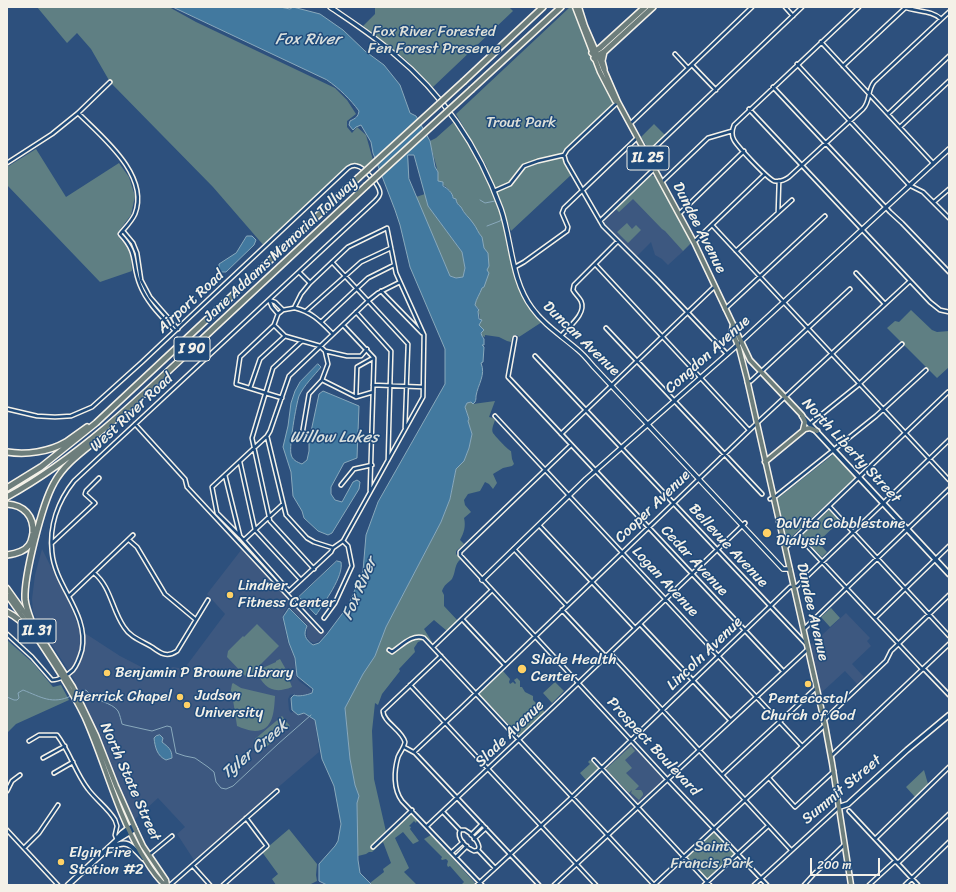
<!DOCTYPE html>
<html>
<head>
<meta charset="utf-8">
<style>
  body { margin:0 }
  #map { position:relative; width:956px; height:892px; overflow:hidden; background:#2d507d; font-family:Sriracha,sans-serif }
  canvas { display:block }
  .frame { position:absolute; inset:0; border:8px solid #f4f1e8; pointer-events:none }
  .scale { position:absolute; left:810px; top:858px; width:70px; height:18px; box-sizing:border-box; border:2px solid #f4f1e8; border-top:0; padding-left:5px; font-size:12px; line-height:14px; white-space:nowrap; color:#f4f1e8; -webkit-text-stroke:3px #1f4a7a; paint-order:stroke }
</style>
</head>
<body>
<div id="map">
<canvas width="956" height="892"></canvas>
<div class="frame"></div>
<div class="scale">200 m</div>
</div>
<script>
const context = document.querySelector('canvas').getContext('2d');
context.lineJoin = 'round';
function fillPath(path, color) {
  context.fillStyle = color;
  context.fill(path, 'evenodd');
}
function stroke(path, color, width, dash) {
  context.strokeStyle = color;
  context.lineWidth = width;
  context.lineCap = dash ? 'butt' : 'round';
  context.setLineDash(dash || []);
  context.stroke(path);
}
function label(font, color, halo, rows, align = 'center') {
  context.font = font + ' Sriracha,sans-serif';
  context.lineWidth = 3;
  context.setLineDash([]);
  context.textBaseline = 'middle';
  context.strokeStyle = halo;
  context.fillStyle = color;
  for (const [text, x, y, turn = 0] of rows) {
    context.save();
    context.translate(x, y);
    context.rotate((+turn || 0) * Math.PI / 180);
    context.textAlign = isNaN(turn) ? turn : align;
    if (halo) context.strokeText(text, 0, 0);
    context.fillText(text, 0, 0);
    context.restore();
  }
}
fillPath(new Path2D(`
  M652 175 690 245 668 265 662 259 655 255 651 242 637 256 603 221Z
  M245 545 326 633 319 641 314 643 310 641 307 637V625L288 606 282 617 288 643 294 657 296 676 299 681 311 690V693L307 694 297 696 294 694 290 695 288 699 289 710 291 713 294 711 298 716 303 713 315 721 319 752 194 860 177 834 185 827 158 798 134 820 95 727 75 685 74 679 43 631 33 612 32 599 35 575 42 549 67 599 80 630 120 656 155 674 173 667 184 669 225 614 207 594Z
  M846 613 870 638 867 641 871 646 852 664 864 677 857 684 845 671 821 693 810 646Z
  M630 743 664 779 638 804 605 769Z`), '#3d5880');
fillPath(new Path2D(`
  M37 7H169L196 22 335 88 347 100 356 114 347 121V127L352 133 357 127 366 135 373 160 362 169 348 168 265 247 213 187 110 82 91 49 77 33 67 43Z
  M375 7H509L513 11 433 87 405 59 363 26 375 14Z
  M570 7H572C584 40 597 72 615 102L562 152V158L571 175 511 231 486 165 456 114Z
  M455 121 470 144 492 188 503 219 517 281 542 322 519 337 517 335H515L512 337 511 342 507 341 499 337 485 335V337L482 336 481 329 479 325C481 321 480 315 478 311L479 309 475 305 476 299 480 293 487 270 483 242 475 227 467 217 461 207C454 203 453 194 448 189 446 186 441 184 438 181 439 168 432 155 430 141L436 138Z
  M654 124 665 135 649 150 641 137Z
  M36 149 66 197 119 163 129 177 135 196 131 215 118 232 117 235C129 249 131 252 132 271L100 282 7 185V167Z
  M650 175 655 176 691 243 683 251 665 231 662 229 633 199 619 212 616 209Z
  M425 194 428 206 462 252 465 268 463 277 456 278 450 276 416 197Z
  M627 223 632 229 636 225 641 230 628 243 617 232Z
  M911 310 932 330 937 332 949 331V367L937 378 887 328 895 321 899 322Z
  M495 401 489 417 493 418 495 420C494 424 491 429 493 433 495 436 508 450 511 451L512 459 514 464 512 466 503 468 493 474 497 483 493 489 489 484 485 482 480 491 468 494 464 500 465 505 471 512 464 518C466 526 464 533 460 540L464 544 456 551V554L461 559C454 564 456 572 452 579 448 583 444 585 442 591L444 595V606L458 621 447 631 434 620 424 629 432 642 428 646 423 640 418 642 414 648 415 652 399 669 400 671 382 694 378 705 375 703 372 731 374 779 387 836 409 815 411 814 417 820 416 823 414 821 409 826 411 827 410 829 419 841 413 844 403 832 395 838 409 868 404 872 416 884 372 885 370 883 384 872 383 869 391 863 383 842 372 852H369L366 854 358 856 357 803 359 796 355 785 350 759 345 708 363 674 375 656 386 627 441 522 450 499 456 469 464 461 469 448 472 434 468 421 469 419 465 407 467 403 471 402 473 404Z
  M834 454 856 477 787 541 777 499Z
  M829 510 840 521 818 542 827 552 822 557 801 536Z
  M831 608 840 618 830 627 821 617Z
  M257 624 279 646 247 678 227 657 228 651 243 636 244 637Z
  M7 640 33 663 53 687 61 685 69 700 16 724 7 733Z
  M280 659 288 673 287 674 292 687C272 695 264 687 256 671L276 662V661Z
  M503 671 510 679 509 682 510 684 513 682 515 684 516 683 514 680 517 678 520 681V687H522L525 692 533 696V700L544 711V713L520 736 479 694Z
  M555 682 564 691 552 703 543 693Z
  M233 683 241 688 275 696C274 710 274 731 255 731 250 731 242 728 237 726L233 700 234 695H230L232 684Z
  M282 716 290 726 264 749 255 739Z
  M631 746 635 751 625 760 632 768 626 773 639 786 635 790H641L643 793V795L639 800 631 793 632 790 629 793 606 769Z
  M590 760 599 769 586 780 580 773 590 764 588 762Z
  M924 770 928 784 915 797 906 787Z
  M289 829 317 864 316 875 317 881 309 885H276L272 879 278 874 262 852Z
  M714 832 735 853V855L708 880 686 857Z
  M431 835 476 884 474 885H461L464 882 450 866 448 867 447 865 448 861 446 859 442 860 441 859 442 857 424 839Z`), '#5f7f83');
const water = new Path2D(`
  M173 7H280L290 9 293 7 320 14 343 30 365 51 384 65 400 85 410 113 416 116 430 141 435 167 438 172V181L443 182V186C447 188 453 193 453 198L456 199C456 202 458 205 461 207 464 214 469 217 473 223 477 228 478 233 482 237L484 248 488 253 489 266 487 270 489 273 484 287 482 288C480 294 476 299 475 305L479 310 478 311 479 319 482 320 479 325 484 330 481 333 482 336 484 339V345H482L484 347 483 362 481 363C486 375 478 384 476 396 476 398 476 400 475 402L473 404 471 402 467 403 465 407 469 419 468 421 472 434 469 448 464 461 456 469 450 499 441 522 386 627 375 656 363 674 345 708 350 759 355 785 359 796 357 803 358 860 360 873 372 885H327L319 881V864L335 846 338 841 341 824 334 786 322 759 315 720 304 713 298 715 292 710 291 698 294 695C298 697 307 695 312 693L313 689 297 676 295 658 289 643 283 617 289 608 307 626C303 635 305 639 313 645L319 643 327 634 348 606 363 571 366 535 378 502 445 384V349L410 267 400 225 395 210 373 153 371 142 361 125 356 127 353 130 349 125 350 121C356 118 358 117 359 111 350 99 340 89 327 80ZM408 155H414L428 206 462 252 465 268 463 277 456 278 450 276 409 179Z
  M247 236H252L256 240 254 245 226 272H221L219 268V264L236 253Z
  M318 364 321 367C314 376 304 385 299 396 296 405 289 446 291 454 292 460 297 462 302 464L307 460 309 451V441L319 394 323 391 359 406 357 458 344 463 331 487V494L335 500 342 502 353 482 357 480 360 482 359 489 332 533 328 535 318 531 304 518 302 511 293 496 291 472 283 447 288 426 291 403 295 391 300 382Z
  M337 561 341 562C344 576 324 603 316 615L299 597Z
  M160 735 163 738 162 742C168 747 172 749 172 758L166 760C157 756 155 747 154 738L156 736Z`);
fillPath(water, '#42799f');
stroke(water, '#89a9bc', 1);
stroke(new Path2D(`
  M480 200 485 203 495 201
  M487 226 500 221 501 219
  M78 693 86 690C95 702 112 702 118 711 120 715 121 720 122 724L125 725 152 731 167 726 171 727 176 753 185 756 195 758 208 767 214 772 216 782 221 788 226 789 233 786 278 744 311 715
  M7 697 14 700H17L19 698 18 693 23 690C41 697 52 705 71 696`), '#89a9bc', 1);
const minor = new Path2D(`
  M785 7 793 16
  M859 7 734 125C732 130 731 135 734 140 738 147 767 178 774 181 780 182 785 180 789 177L863 109C871 100 867 91 874 82L949 12
  M904 7C916 12 932 10 941 19
  M821 42 933 163
  M675 54 688 68
  M797 64 909 185 923 192 949 218
  M692 65 716 90
  M843 66 905 8
  M773 87 890 212 902 223 949 272
  M749 109 930 302 940 310 949 312
  M78 113C102 137 150 175 135 214 132 221 125 228 120 234 139 254 131 263 140 285 147 303 162 317 175 331
  M888 114 949 56
  M630 124 752 7
  M900 127 949 81
  M564 155 566 162 603 226 657 280 727 354
  M647 155 802 7
  M7 163 52 134 78 113 110 82
  M662 182 708 138 732 131
  M494 191 510 184 524 166 538 161 564 155 567 150 618 102
  M934 202 949 189
  M778 212 779 181
  M679 214 744 151
  M600 221 654 169
  M712 225 949 480
  M123 231 133 243 137 253 141 280 150 297 178 329
  M694 242 765 174
  M736 251 792 200
  M332 262 408 344 405 428
  M595 264 749 430
  M515 267 524 262 567 231 568 227 562 213 564 208 637 138
  M299 272 310 283
  M856 273 885 304
  M381 291 422 333
  M269 300 272 307 278 314
  M269 300 275 302 283 310
  M295 308C312 312 321 322 333 334
  M725 309 825 216
  M306 311 361 262 391 248
  M356 312 391 351 388 460
  M321 322 368 278 394 265
  M274 325 285 336 320 346 325 351 328 364 322 380 309 394 302 435
  M343 325 374 358 370 491
  M606 328 762 494
  M561 336C568 327 587 314 581 301 579 297 575 294 573 290L574 285 618 241
  M515 338 508 377 783 671
  M302 341 273 368 252 438 270 521 314 569
  M325 351 347 356H361L367 349
  M535 356 807 645
  M322 380 356 397 373 392
  M747 382 751 381 850 289
  M373 385 423 387
  M250 388 260 359 285 336
  M356 397 357 367 373 358
  M7 409 37 416 55 417 71 416 92 407 142 362 348 168C351 166 354 165 357 166 364 167 380 186 380 193 380 196 377 199 375 201L74 481C58 501 49 526 52 552 55 587 89 613 82 650 80 657 78 664 73 670 68 675 59 680 52 680L32 657 7 634
  M495 416 802 746
  M811 423 857 386 902 344
  M135 424 185 479 187 487 321 631
  M561 434 715 286
  M267 436 286 515 307 538 314 542 333 548
  M571 445 460 552V555L665 777 767 885
  M240 462 255 530 301 580
  M225 475 240 536 289 591 331 552 333 548 343 541 423 397 424 335 396 273 387 228 348 247 310 283 301 294 294 308 283 310 278 314 274 325 240 357 236 384 282 398
  M341 485 354 469 372 465
  M770 499 776 496 876 416 926 370
  M829 506 949 636
  M539 525 635 628
  M240 536 217 513 212 487 267 436 270 431 289 376 368 301 378 293 400 282
  M798 536 921 668 925 670 949 695
  M129 540 137 547 165 594 195 619
  M244 540 282 505
  M52 543 95 503 85 494 86 491 99 478
  M785 548 948 392
  M514 549 567 606
  M94 573C111 587 112 610 124 627 130 637 142 641 152 647 160 653 167 658 177 651L208 600
  M69 596 133 535
  M562 610 606 657
  M324 618 335 603 352 566 348 546 343 541
  M875 618 949 546
  M462 619 505 665
  M640 624 730 720
  M804 629 949 489
  M433 647 492 590
  M389 650 392 652C401 646 413 633 424 638L654 885
  M610 653 791 850
  M441 656 383 711C383 722 402 730 405 742 404 748 400 752 398 757 394 771 393 789 402 801L482 885
  M410 685 596 885
  M824 720 886 661 891 651 949 595
  M29 741 39 735H57C70 752 75 772 88 789 96 800 108 808 115 820L117 826 115 835 117 840
  M404 747 415 753 539 885
  M414 752 463 706 757 423 910 281
  M831 756 949 644
  M43 758 65 746
  M594 760 710 885
  M54 773 73 762
  M723 774 816 688
  M769 778 795 807 834 771
  M7 791 12 781 20 775
  M849 811 918 885
  M443 812 460 830
  M427 826 548 712 745 523
  M7 830 58 885
  M460 830C456 839 467 848 474 851L478 850 495 868
  M460 830H465C471 833 478 841 479 847L478 850
  M471 835 482 824
  M474 839 486 828
  M875 839 949 767
  M373 847 412 810
  M24 848 39 833 58 805
  M452 852 463 842
  M149 855 172 836
  M456 857 467 846
  M193 866 210 885
  M170 885 277 791
  M223 885 267 846 246 818
  M477 885 570 799 790 587 797 586 949 440
  M554 885 808 649
  M654 885 825 725
  M704 885 768 826
  M754 885 839 807
  M804 885 814 874 844 845
  M869 885 894 862H899L949 814
  M905 885 949 842`);
const tertiary = new Path2D(`
  M330 7C352 22 374 36 393 53 444 95 479 148 501 209 512 241 511 280 532 308 544 325 562 336 578 350 584 355 588 360 593 366 657 434 720 502 783 569H790
  M482 580 586 479 734 348 949 149`);
const secondary = new Path2D(`
  M802 416 949 574
  M839 807 848 804 907 750 949 715
  M117 840C119 834 127 829 133 826
  M113 847C128 838 133 848 143 858
  M68 885 117 840 135 829`);
const primary = new Path2D(`
  M575 7 600 72 615 101 618 102
  M579 7 585 26 618 102 694 242 750 360 802 415 805 422 803 430
  M733 324 732 331 739 348 747 379 825 725 832 763 851 885
  M765 462 805 429 810 428 817 431
  M7 588 32 623 73 687 96 735 116 786 135 829 143 846 166 880 167 885
  M7 595 29 626
  M35 635C53 662 71 689 85 718 105 763 116 811 141 853 148 864 155 877 165 885`);
const motorway = new Path2D(`
  M604 52 602 61 604 69
  M592 53 600 48 645 7
  M594 58 604 52 653 7
  M464 81 543 7
  M472 89 561 7
  M7 452C26 455 49 452 66 442 73 437 80 432 87 427
  M7 488 41 467 96 423 358 178
  M7 497C79 457 138 400 198 343 254 291 310 238 366 186
  M7 504C24 505 34 516 33 533 32 537 32 541 29 545 25 551 14 554 7 555
  M7 612C19 618 27 626 36 636
  M32 623C29 615 26 608 25 599 24 576 42 504 54 483 63 466 79 454 94 442`);
stroke(minor, '#f4f1e8', 5.5);
stroke(tertiary, '#f4f1e8', 6);
stroke(secondary, '#f4f1e8', 7);
stroke(primary, '#f4f1e8', 7);
stroke(motorway, '#f4f1e8', 8);
stroke(minor, '#1f4a7a', 2.5);
stroke(tertiary, '#1f4a7a', 3.5);
stroke(secondary, '#1f4a7a', 4);
stroke(primary, '#6d7e7c', 4);
stroke(motorway, '#6d7e7c', 5);
const motorwayBridge = new Path2D(`
  M358 178 464 81
  M366 186 472 89`);
stroke(motorwayBridge, '#f4f1e8', 8, []);
stroke(motorwayBridge, '#6d7e7c', 5);
for (const [x, y, r, color] of [
  [767,533,5,"#ffd166"],
  [230,595,4,"#ffd166"],
  [522,669,5,"#ffd166"],
  [107,673,4,"#ffd166"],
  [808,684,4,"#ffd166"],
  [180,697,4,"#ffd166"],
  [187,705,4,"#ffd166"],
  [61,862,4,"#ffd166"]
]) {
  const dot = new Path2D();
  dot.arc(x, y, r, 0, 2 * Math.PI);
  context.fillStyle = color;
  context.fill(dot);
  stroke(dot, '#1f4a7a', 1.5);
}
for (const [x, y, w] of [
  [648,158,42],
  [192,349,36],
  [37,631,38]
]) {
  const box = new Path2D();
  box.roundRect(x - w / 2, y - 12, w, 24, 3);
  context.fillStyle = '#1f4a7a';
  context.fill(box);
  stroke(box, '#f4f1e8', 1);
}
label('bold 14px', '#f4f1e8', null, [
  ["IL 25",648,158],
  ["I 90",192,349],
  ["IL 31",37,631]
]);
label('15px', '#dee0d9', '#1f4a7a', [
  ["Fox River Forested",434,32],
  ["Fen Forest Preserve",434,49],
  ["Trout Park",521,123],
  ["Saint",712,847],
  ["Francis Park",712,864]
]);
label('15px', '#f4f1e8', '#1f4a7a', [
  ["Dundee Avenue",699,228,63],
  ["Jane Addams Memorial Tollway",281,250,-43],
  ["Airport Road",191,302,-43],
  ["Duncan Avenue",581,339,44],
  ["Congdon Avenue",708,355,-42],
  ["West River Road",132,413,-43],
  ["North Liberty Street",851,451,47],
  ["Cooper Avenue",653,507,-44],
  ["Bellevue Avenue",728,546,47],
  ["Cedar Avenue",694,561,47],
  ["Logan Avenue",665,582,47],
  ["Dundee Avenue",812,612,77],
  ["Lincoln Avenue",705,654,-44],
  ["Slade Avenue",510,734,-44],
  ["Prospect Boulevard",653,747,47],
  ["North State Street",130,782,66],
  ["Summit Street",842,790,-40]
]);
label('15px', '#f4f1e8', '#1f4a7a', [
  ["DaVita Cobblestone",776,524],
  ["Dialysis",776,541],
  ["Lindner",238,586],
  ["Fitness Center",238,603],
  ["Slade Health",531,660],
  ["Center",531,677],
  ["Benjamin P Browne Library",115,673],
  ["Judson",195,696],
  ["University",195,713],
  ["Herrick Chapel",172,697,"right"],
  ["Pentecostal",808,699,"center"],
  ["Church of God",808,716,"center"],
  ["Elgin Fire",69,853],
  ["Station #2",69,870]
], 'left');
label('italic 16px', '#d9dfdd', '#1f4a7a', [
  ["Fox River",308,40],
  ["Willow Lakes",334,438],
  ["Fox River",360,589,-67],
  ["Tyler Creek",255,750,-40]
]);
</script>
</body>
</html>
